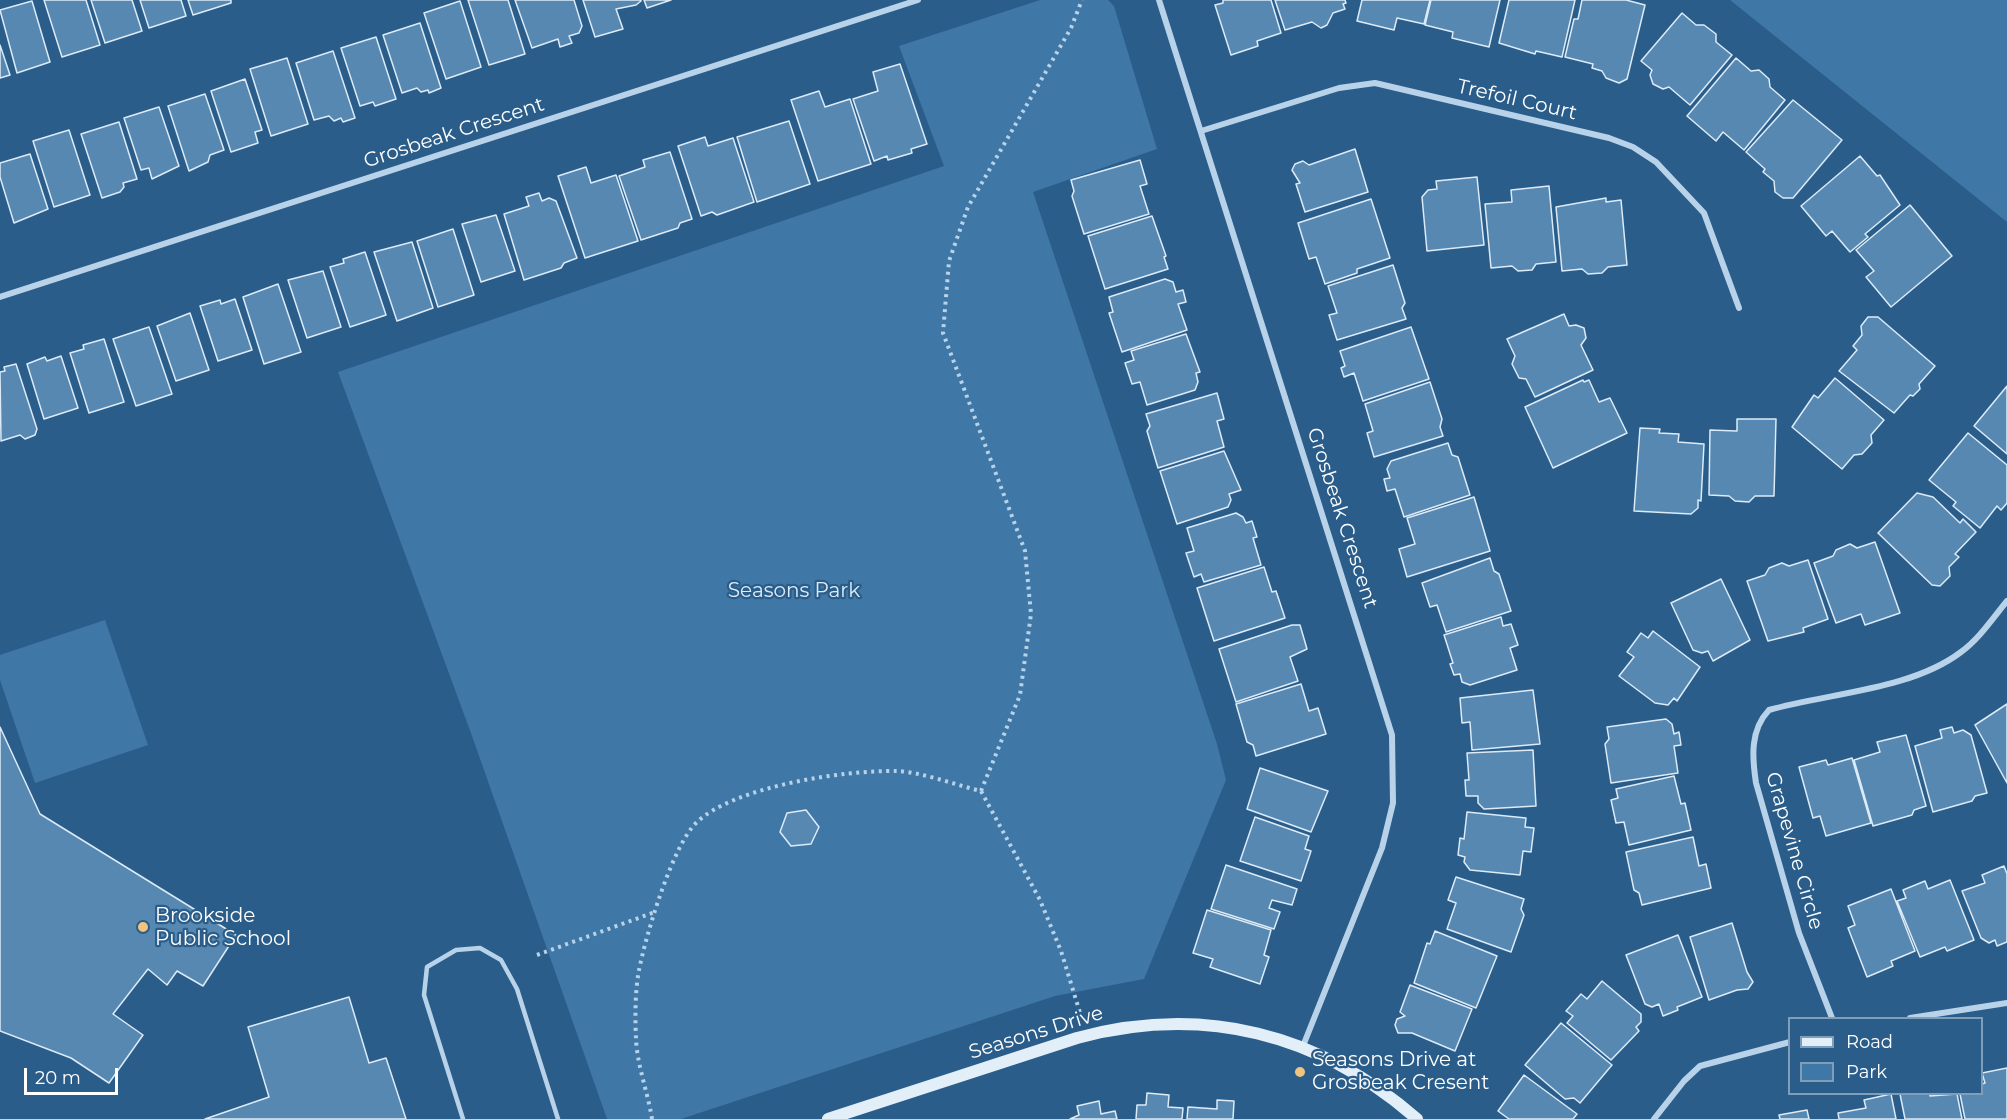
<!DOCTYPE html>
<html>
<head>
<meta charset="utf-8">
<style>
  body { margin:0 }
  #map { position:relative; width:2007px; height:1119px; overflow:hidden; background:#2a5d8a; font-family:Montserrat,sans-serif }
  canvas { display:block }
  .legend { position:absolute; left:1788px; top:1017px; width:195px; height:78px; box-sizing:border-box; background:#2a5d8a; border:2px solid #7f9eb9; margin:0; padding:8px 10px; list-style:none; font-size:18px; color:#fff }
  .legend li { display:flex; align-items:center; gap:12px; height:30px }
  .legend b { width:30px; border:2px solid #7f9eb9 }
  .scale { position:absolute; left:24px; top:1068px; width:94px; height:27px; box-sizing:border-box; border:3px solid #fff; border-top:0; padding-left:8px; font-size:18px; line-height:21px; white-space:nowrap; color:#fff; -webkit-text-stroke:4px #2a5d8a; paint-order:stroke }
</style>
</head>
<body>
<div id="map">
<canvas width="2007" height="1119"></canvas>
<ul class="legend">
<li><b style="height:8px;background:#e2eef8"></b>Road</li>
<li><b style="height:16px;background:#3f77a6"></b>Park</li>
</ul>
<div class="scale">20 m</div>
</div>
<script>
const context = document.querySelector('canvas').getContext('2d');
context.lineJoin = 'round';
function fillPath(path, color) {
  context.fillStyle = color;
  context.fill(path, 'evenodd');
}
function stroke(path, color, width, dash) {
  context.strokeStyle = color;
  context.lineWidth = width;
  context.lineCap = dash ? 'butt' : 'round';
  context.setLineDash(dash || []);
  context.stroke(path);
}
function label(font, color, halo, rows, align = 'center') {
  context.font = font + ' Montserrat,sans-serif';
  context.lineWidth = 4.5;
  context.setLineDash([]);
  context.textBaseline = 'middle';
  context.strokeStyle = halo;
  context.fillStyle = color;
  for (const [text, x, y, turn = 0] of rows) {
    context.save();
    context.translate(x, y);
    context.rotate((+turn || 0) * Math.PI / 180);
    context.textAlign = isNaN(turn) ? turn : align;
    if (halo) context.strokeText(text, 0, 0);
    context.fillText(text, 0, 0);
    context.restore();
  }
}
fillPath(new Path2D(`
  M1040 0H1108L1114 6 1157 149 1033 192 1217 744 1226 780 1144 979 1055 996 681 1119H607L472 736 338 372 944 166 899 46Z
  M1730 0H2007V222Z
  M105 620 148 745 35 783 0 680V655Z`), '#3f77a6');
const building = new Path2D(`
  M44 0H86L100 45 62 57Z
  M91 0H132L142 31 105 43Z
  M140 0H181L186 16 149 28Z
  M188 0H231V3L193 15Z
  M468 0H508L525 54 489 65Z
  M515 0H574L582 26 579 33 569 36 572 43 560 47 558 39 532 48Z
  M583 0H641V1L636 5 616 9 623 29 595 37Z
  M644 0H671L647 8Z
  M1223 0H1271L1281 33 1257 41 1258 46 1231 55 1215 5 1223 3Z
  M1275 0H1345L1346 3 1343 4 1345 9 1333 13 1327 25 1321 28 1312 22 1285 30Z
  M1362 0H1430L1424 24 1397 18 1394 30 1357 21Z
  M1431 0H1500L1489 47 1452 38 1453 32 1425 25Z
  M1509 0H1575L1562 57 1536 51 1535 54 1499 43Z
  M1582 0H1626L1645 5 1627 79 1619 83 1606 78 1602 71 1592 68 1593 64 1565 57 1574 19H1578Z
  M32 1 50 62 17 73 0 10Z
  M460 1 481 67 446 79 424 13Z
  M1682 13 1696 25H1704L1716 34V42L1732 55 1690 105 1669 87 1663 89 1653 84 1650 75 1652 70 1641 61Z
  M420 23 441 88 429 93 428 90 421 92 417 88 402 93 383 35Z
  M376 37 396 99 375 106 373 102 360 106 341 48Z
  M0 45 10 75 0 78Z
  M333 51 355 118 343 122 341 118 334 121 329 116 314 120 296 63Z
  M287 58 308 124 271 136 250 69Z
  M1736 58 1751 71 1759 70 1769 79 1770 87 1785 100 1744 150 1723 132 1716 141 1687 116Z
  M900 64 927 144 911 149 912 153 888 160 887 156 874 161 853 99 878 91 873 72Z
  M245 79 262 130 255 132 258 143 231 152 211 91Z
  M819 91 825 107 850 99 871 164 818 181 791 100Z
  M205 94 224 150 210 155 208 162 189 171 168 106Z
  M1793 100 1842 140 1793 198H1783L1775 192 1774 181 1763 172 1765 169 1746 152Z
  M159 107 179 166 152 179 149 168 141 170 124 118Z
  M789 121 810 184 757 202 737 137Z
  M119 122 137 179 123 183 124 187 120 192 102 198 81 134Z
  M69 130 90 195 54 207 33 141Z
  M705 137 708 146 733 138 754 202 717 215 712 212 701 216 678 146Z
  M1355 149 1368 192 1305 212 1296 184 1300 183 1292 170 1295 164 1303 161 1309 165Z
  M670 152 692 219 680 223 678 228 641 240 619 176 645 167 643 160Z
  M30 154 48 209 14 223 0 177V163Z
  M1860 156 1877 176 1880 175 1900 205 1865 234 1868 237 1850 252 1832 231 1826 236 1801 206Z
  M1140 160 1147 184 1140 186 1149 214 1084 234 1072 196 1074 191 1071 180Z
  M586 167 591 183 616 175 638 241 585 258 558 176Z
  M1477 177 1484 245 1427 251 1422 197 1428 190 1437 189 1436 181Z
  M1549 186 1556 262 1536 264 1532 270 1518 271 1512 266 1491 268 1485 204 1512 202 1511 190Z
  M539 193 542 201 549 198 556 201 577 258 564 263 561 268 524 280 504 214 529 206 526 197Z
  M1606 198V202L1621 200 1627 265 1608 267 1602 273 1588 274 1582 269 1562 271 1556 207Z
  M1371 199 1390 258 1357 269V273L1325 284 1316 257 1309 259 1298 223Z
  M1910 205 1952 256 1891 307 1866 277 1874 271 1856 250Z
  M496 215 515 271 481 282 462 224Z
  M1152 216 1166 256 1164 257 1168 269 1105 289 1088 236Z
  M453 229 474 295 438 307 417 241Z
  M412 242 433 308 397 321 374 252Z
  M365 252 386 315 350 327 330 267 344 263 343 259Z
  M1393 265 1405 303 1402 308 1406 319 1337 340 1329 315 1337 313 1328 286Z
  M323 271 341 327 307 338 288 280Z
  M1165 279 1173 282 1176 292 1183 290 1186 302 1178 304 1187 330 1122 352 1109 313 1113 312 1109 297Z
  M278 284 301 352 264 364 243 297Z
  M235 299 252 350 218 361 200 306 220 300 221 304Z
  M190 313 209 370 176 381 157 326Z
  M1564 314 1569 326 1576 325 1584 328 1586 338 1581 345 1593 370 1535 397 1526 379 1519 378 1512 364 1515 356 1507 339Z
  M1868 317H1878L1935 366 1919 384 1920 389 1913 396 1910 395 1894 413 1839 371 1857 350 1853 346 1862 335 1861 326Z
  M149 327 172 394 136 406 113 339Z
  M1411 327 1429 379 1363 401 1354 373 1344 377 1341 368 1345 366 1340 351Z
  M1186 334 1200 372 1196 373 1198 382 1195 390 1147 405 1140 382 1132 384 1125 363 1134 360 1131 351Z
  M104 339 124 402 89 413 70 353 84 349 83 345Z
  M61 356 78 408 44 419 27 364 45 357 47 361Z
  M16 364 37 429 35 435 25 439 20 435 1 441 0 372 5 371 4 367Z
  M1835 378 1884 420 1871 435 1872 443 1862 454 1854 455 1842 469 1792 427 1814 395 1818 398Z
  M1583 380 1584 382 1589 380 1599 402 1610 398 1627 433 1553 468 1525 407Z
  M1430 382 1442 419 1440 427 1443 436 1374 457 1367 433 1373 431 1365 404Z
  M2007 386V454L1974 426Z
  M1217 393 1224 419 1217 421 1224 447 1158 468 1147 431 1150 426 1146 414Z
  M1737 419H1776L1774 496H1755L1749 502 1735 501 1729 496 1709 495 1710 430 1737 431Z
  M1640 428 1660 429 1659 433 1679 434 1678 442 1704 444 1701 501 1698 500V508L1691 514 1634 511Z
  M1968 433 2007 465V503L2001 510 1997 506 1980 528 1953 506 1956 502 1929 480Z
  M1448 443 1452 455 1458 457 1470 495 1404 517 1395 489 1387 491 1384 479 1390 478 1387 469 1391 461Z
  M1224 451 1241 490 1229 494 1231 500 1228 507 1177 524 1160 471Z
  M1917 493 1933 497 1960 523 1963 519 1976 532 1955 554 1959 557 1949 567 1950 576 1940 586 1932 585 1878 533Z
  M1474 497 1490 551 1407 577 1399 549 1415 544 1407 518Z
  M1236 513 1243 517 1246 523 1252 521 1257 537 1253 538 1261 565 1204 582 1201 574 1194 577 1186 553 1194 551 1187 528Z
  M1875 542 1900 613 1865 625 1861 614 1836 623 1814 563 1833 556 1836 550 1850 544 1857 548Z
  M1490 558 1494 571 1499 574 1511 611 1446 632 1437 605 1430 607 1422 583Z
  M1808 560 1828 619 1803 628 1804 632 1768 641 1747 581 1765 575 1769 568 1782 563 1789 566Z
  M1264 567 1272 592 1276 591 1285 618 1214 641 1197 588Z
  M1721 579 1750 640 1713 661 1708 651 1702 653 1693 650 1671 603Z
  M1501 617 1503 626 1511 624 1518 645 1510 648 1517 670 1470 685 1462 682 1460 674 1454 675 1450 664 1453 663 1444 635Z
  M1292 625H1300L1307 649 1290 657 1298 681 1236 702 1219 649Z
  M1653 631 1700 667 1677 701 1674 698 1668 705 1655 703 1619 676 1634 657 1627 652 1641 633 1648 638Z
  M1301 684 1309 711 1318 708 1326 734 1256 756 1253 745 1247 742 1236 704Z
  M1533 690 1540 744 1472 750 1470 722 1462 723 1460 698Z
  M2007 704V783L1975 725Z
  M1666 719 1672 724 1674 734 1679 732 1681 745 1674 746 1678 773 1611 783 1605 744 1609 739 1607 727Z
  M0 727 40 814 236 935 203 986 177 971 167 985 148 969 113 1014 143 1035 109 1083 71 1058 0 1031Z
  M1952 727 1954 733 1963 730 1971 735 1987 793 1975 796 1972 801 1933 812 1915 746 1942 738 1940 730Z
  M1906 735 1926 806 1914 810 1912 815 1873 826 1854 760 1880 752 1877 742Z
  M1533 750 1536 806 1484 809 1478 803V796H1466L1465 780H1469L1467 753Z
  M1852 758 1871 823 1826 836 1820 816 1813 818 1799 767 1826 760 1828 765Z
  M1260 768 1328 791 1311 832 1247 809Z
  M1674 776 1681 804 1685 803 1691 830 1629 845 1624 822 1616 823 1611 800 1618 798 1616 789Z
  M806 810 819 827 811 844 791 846 780 832 787 813Z
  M1467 812 1526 818 1525 827 1534 828 1531 852 1523 851 1520 875 1470 870 1464 862 1465 857 1458 855 1460 838 1464 839Z
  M1255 817 1309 836 1305 849 1311 851 1301 881 1240 861Z
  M1693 837 1699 866 1706 864 1711 888 1642 905 1639 893 1634 890 1626 852Z
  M1226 865 1297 889 1292 905 1272 900 1269 908 1280 912 1274 929 1211 909Z
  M2004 866 2007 874V942L1997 946 1995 940 1989 943 1981 938 1962 891 1985 883 1982 875Z
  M1456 877 1524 899 1521 909 1524 915 1511 952 1447 929 1456 903 1448 900Z
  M1950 880 1974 940 1947 951 1945 947 1920 957 1897 901 1906 898 1903 890 1925 881 1928 889Z
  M1891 889 1915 951 1891 961 1893 966 1867 977 1848 928 1855 925 1848 906Z
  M1207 910 1271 930 1264 955 1269 957 1260 984 1210 967 1213 959 1193 953Z
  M1732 923 1747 972 1753 982 1748 989 1737 990 1709 1000 1690 937Z
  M1435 931 1497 956 1476 1008 1414 983 1427 943 1430 944Z
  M1678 935 1702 997 1677 1007 1678 1010 1663 1016 1659 1004 1652 1007 1645 1004 1626 955Z
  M1602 981 1641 1014V1022L1636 1027 1639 1031 1611 1060 1567 1023 1573 1016 1566 1011 1581 994 1587 999Z
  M1410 985 1472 1009 1455 1051 1412 1033H1398L1395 1025 1397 1019 1405 1016 1400 1012Z
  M349 997 369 1063 386 1058 406 1119H205L269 1097 248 1027Z
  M1561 1023 1612 1065 1580 1103 1574 1098 1565 1099 1525 1065Z
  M2007 1068V1119H1965L1960 1094H1982V1084L1985 1083 1982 1073Z
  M1524 1075 1577 1114 1573 1119H1509L1498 1111Z
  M1147 1093 1169 1095 1168 1107 1183 1108 1182 1119H1136L1137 1105H1146Z
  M1891 1094 1896 1119H1839L1838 1113 1866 1108 1864 1100Z
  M1900 1094H1930V1096L1957 1094 1962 1119H1905Z
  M1217 1100 1234 1101 1233 1119H1187L1188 1107 1217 1109Z
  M1099 1101 1101 1114 1115 1111 1117 1119H1070L1079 1115 1077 1106Z
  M1807 1110 1809 1119H1780L1779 1115Z`);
fillPath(building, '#5688b2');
stroke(building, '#dcebf7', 1.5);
stroke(new Path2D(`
  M981 791 1020 695 1031 614 1025 551 943 333 949 261 968 207 1071 28 1082 0
  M537 955 655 912
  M652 1119C648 1093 637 1065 636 1039 635 1017 635 991 639 970 646 935 672 847 696 823 734 786 845 770 897 771 921 772 956 785 981 791L1040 900 1061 951 1081 1016`), '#b8d3e9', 4, [3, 4.5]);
stroke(new Path2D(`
  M463 1119 424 995 427 967 456 950 480 948 501 960 517 989 558 1119`), '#b8d3e9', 4.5);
stroke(new Path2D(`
  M1159 0 1392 735 1393 803 1382 848 1303 1046
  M1201 131 1339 88 1375 83 1609 138 1633 147 1656 162 1704 213 1739 308
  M0 297 918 0
  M1832 1018 1799 933 1756 783C1752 757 1750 730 1769 710 1829 693 1911 690 1961 652 1979 639 1993 618 2007 601
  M1910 1018 2007 1003
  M1654 1119 1684 1081 1700 1066 1790 1042`), '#b8d3e9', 6);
stroke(new Path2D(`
  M828 1119 1077 1038C1203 1004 1319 1033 1417 1119`), '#e2eef8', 12);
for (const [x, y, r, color] of [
  [143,927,6,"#f0c47f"],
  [1300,1072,6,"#f0c47f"]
]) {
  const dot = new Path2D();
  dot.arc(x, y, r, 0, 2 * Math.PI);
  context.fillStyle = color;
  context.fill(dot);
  stroke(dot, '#2a5d8a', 2);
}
label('20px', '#fff', '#2a5d8a', [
  ["Trefoil Court",1517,100,13],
  ["Grosbeak Crescent",454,133,-18],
  ["Grosbeak Crescent",1342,518,72],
  ["Grapevine Circle",1794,851,74],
  ["Seasons Drive",1036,1033,-17]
]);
label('20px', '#dcebf7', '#2a5d8a', [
  ["Seasons Park",794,591]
]);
label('20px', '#fff', '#2a5d8a', [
  ["Brookside",155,916],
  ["Public School",155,939],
  ["Seasons Drive at",1312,1060],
  ["Grosbeak Cresent",1312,1083]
], 'left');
</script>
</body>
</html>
